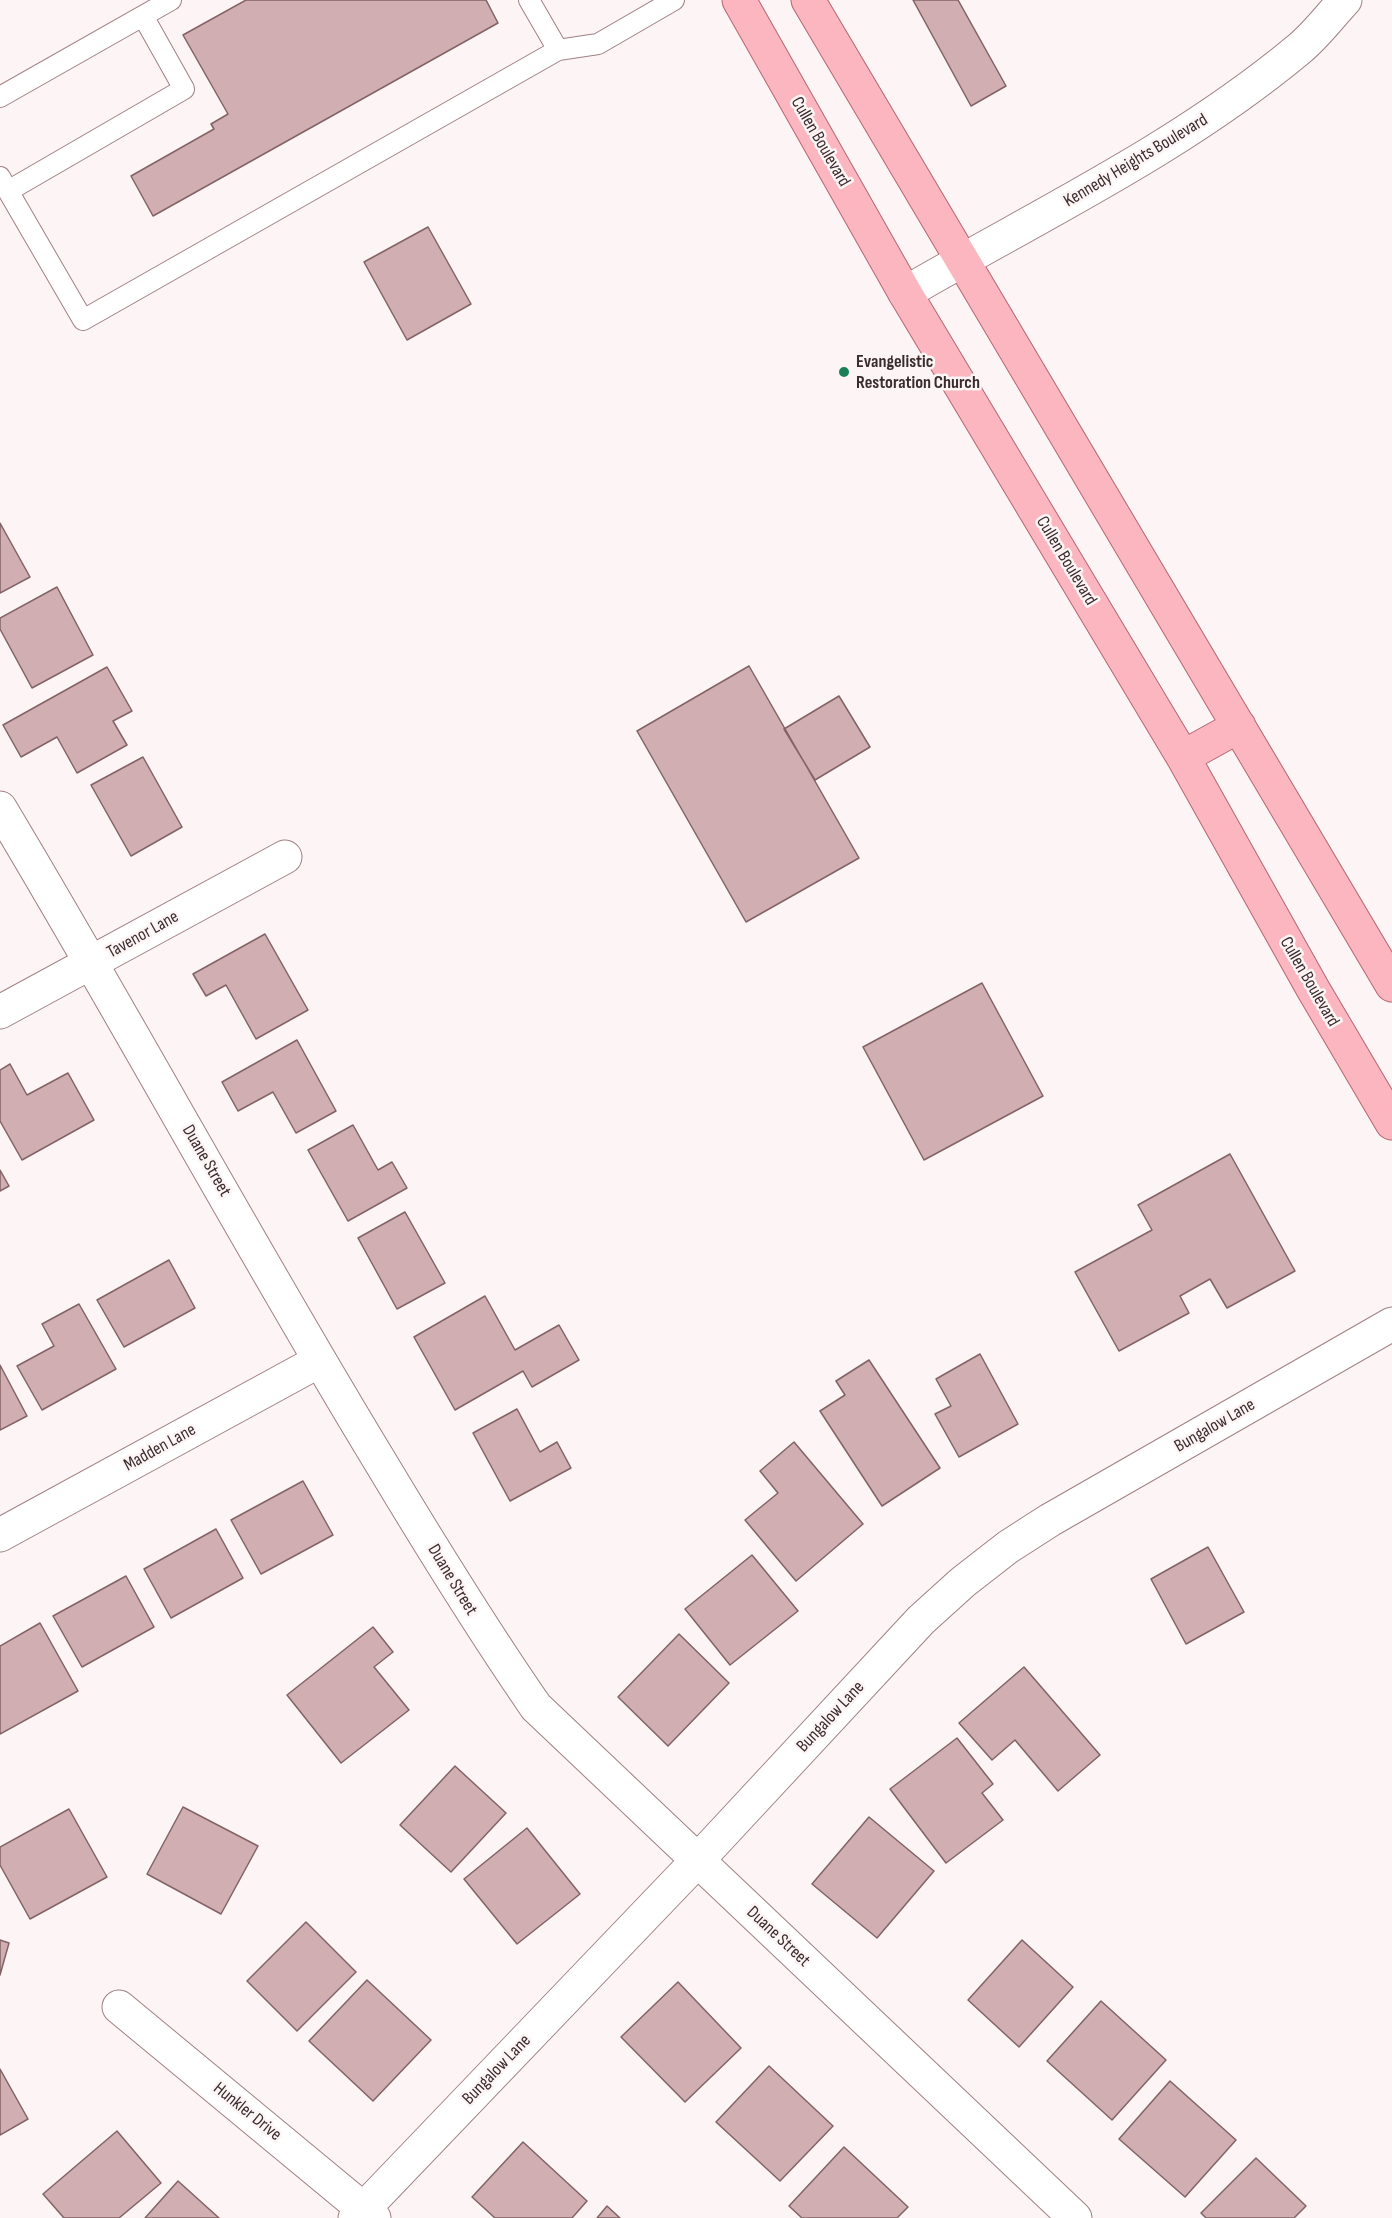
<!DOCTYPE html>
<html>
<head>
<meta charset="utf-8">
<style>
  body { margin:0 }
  canvas { display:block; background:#fcf4f5 }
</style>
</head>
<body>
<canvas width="1392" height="2218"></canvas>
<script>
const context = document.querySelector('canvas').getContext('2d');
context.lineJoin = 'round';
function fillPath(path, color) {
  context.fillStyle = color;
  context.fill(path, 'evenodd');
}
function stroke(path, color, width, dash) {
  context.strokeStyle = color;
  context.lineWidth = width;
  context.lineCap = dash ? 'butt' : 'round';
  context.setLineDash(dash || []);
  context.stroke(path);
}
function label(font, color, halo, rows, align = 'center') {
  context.font = font + ' "Sofia Sans Condensed",sans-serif';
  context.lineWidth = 5;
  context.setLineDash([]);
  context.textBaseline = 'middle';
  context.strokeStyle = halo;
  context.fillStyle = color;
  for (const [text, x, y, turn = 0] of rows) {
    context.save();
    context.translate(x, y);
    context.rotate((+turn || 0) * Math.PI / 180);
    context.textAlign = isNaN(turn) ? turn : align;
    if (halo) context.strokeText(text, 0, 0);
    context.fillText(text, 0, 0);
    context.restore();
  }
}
const building = new Path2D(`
  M246 0H486L498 23 153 216 131 176 214 129 211 124 228 114 183 35Z
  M913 0H958L1006 86 971 106Z
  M428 227 471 304 407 340 364 262Z
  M0 523 30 577 0 593Z
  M57 587 93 655 32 688 0 629V618Z
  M749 666 859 858 746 922 637 731Z
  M107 667 132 711 113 721 127 745 77 773 57 737 21 757 3 725Z
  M839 696 870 747 815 780 784 729Z
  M143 757 182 827 131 856 91 785Z
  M265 934 308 1010 256 1039 226 985 206 996 193 974Z
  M982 983 1043 1096 924 1160 863 1047Z
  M297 1040 336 1111 296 1133 273 1092 238 1111 222 1082Z
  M10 1064 27 1095 68 1073 94 1120 22 1160 0 1121V1070Z
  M353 1125 378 1170 392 1162 407 1188 348 1221 308 1150Z
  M1230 1154 1295 1271 1227 1308 1210 1279 1180 1296 1189 1313 1119 1351 1075 1272 1152 1230 1138 1205Z
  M0 1170 9 1186 0 1191Z
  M405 1212 445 1283 397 1309 358 1238Z
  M169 1260 195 1308 124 1347 97 1300Z
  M485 1296 515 1350 559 1325 579 1360 532 1387 523 1371 455 1410 414 1337Z
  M79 1304 116 1369 42 1410 17 1366 54 1346 42 1324Z
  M980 1354 1018 1424 959 1457 935 1414 951 1406 936 1379Z
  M869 1360 940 1468 882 1506 820 1411 845 1395 836 1381Z
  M0 1365 27 1416 0 1430Z
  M517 1409 540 1452 557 1442 571 1468 510 1501 473 1433Z
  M794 1442 863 1524 796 1581 745 1520 778 1493 760 1471Z
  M303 1481 333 1535 261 1574 231 1520Z
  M216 1529 243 1578 171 1618 144 1569Z
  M1208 1547 1244 1612 1186 1644 1151 1579Z
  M752 1555 798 1611 730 1665 685 1609Z
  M126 1576 154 1627 82 1667 53 1616Z
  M40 1623 78 1691 0 1734V1646Z
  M373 1627 393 1652 374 1667 409 1710 341 1763 287 1695Z
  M679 1634 729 1683 668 1746 618 1697Z
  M1024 1667 1100 1755 1058 1791 1015 1740 992 1760 959 1723Z
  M957 1738 993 1784 982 1793 1003 1820 946 1863 890 1789Z
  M455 1766 506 1813 451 1872 400 1825Z
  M183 1807 258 1846 221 1914 147 1874Z
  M69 1809 107 1877 30 1919 0 1865V1847Z
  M869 1817 934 1871 877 1938 812 1884Z
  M527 1828 580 1894 517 1944 464 1879Z
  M306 1922 356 1972 297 2031 247 1981Z
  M0 1940 9 1943 0 1975Z
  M1022 1940 1073 1987 1019 2047 968 2000Z
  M367 1980 431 2040 373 2101 309 2041Z
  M678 1982 741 2048 685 2102 621 2037Z
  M1101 2001 1166 2060 1112 2120 1047 2061Z
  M769 2066 833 2126 780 2181 716 2122Z
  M0 2069 28 2119 0 2135Z
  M1170 2081 1236 2140 1185 2197 1119 2139Z
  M117 2131 161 2183 119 2218H64L43 2194Z
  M523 2142 587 2201 572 2218H495L472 2197Z
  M844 2147 908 2207 897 2218H802L789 2206Z
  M1256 2158 1306 2206 1294 2218H1206L1201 2213Z
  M178 2181 219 2218H145Z
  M607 2206 620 2218H597Z`);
fillPath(building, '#d1aeb1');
stroke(building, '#836366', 1.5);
const service = new Path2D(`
  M529 0 558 50
  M0 97 171 0
  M0 177 83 320 558 50 598 44 674 0
  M8 191 184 89 143 16`);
const minor = new Path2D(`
  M905 293C1039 215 1179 149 1299 49 1316 35 1330 16 1345 0
  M0 808C129 1023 248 1244 378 1458 429 1543 480 1626 536 1707L1075 2218
  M0 1012 285 857
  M0 1535 319 1361
  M119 2007 374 2218
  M355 2218 697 1861 921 1620 963 1582 1008 1547 1050 1520 1392 1324`);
const primary = new Path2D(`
  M739 0 905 293 1183 757 1313 989 1392 1123
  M808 0 1392 985
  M1183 757 1239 726`);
stroke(service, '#a18083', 22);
stroke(minor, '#a18083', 35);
stroke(primary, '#b66671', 35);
stroke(service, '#fff', 20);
stroke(minor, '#fff', 33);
stroke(primary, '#fbb6c0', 33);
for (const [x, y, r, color] of [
  [844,372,6,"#1a7f58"]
]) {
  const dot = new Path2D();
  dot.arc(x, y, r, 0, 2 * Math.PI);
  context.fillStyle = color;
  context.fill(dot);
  stroke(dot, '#fcf4f5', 2);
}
label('18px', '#3a2c2d', '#fcf4f5', [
  ["Cullen Boulevard",820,142,60],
  ["Kennedy Heights Boulevard",1136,161,-31],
  ["Cullen Boulevard",1066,561,59],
  ["Tavenor Lane",143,935,-29],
  ["Cullen Boulevard",1309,982,60],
  ["Duane Street",206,1161,60],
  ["Bungalow Lane",1215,1426,-30],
  ["Madden Lane",160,1448,-29],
  ["Duane Street",452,1580,59],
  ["Bungalow Lane",831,1717,-47],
  ["Duane Street",778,1937,43],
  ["Bungalow Lane",497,2070,-46],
  ["Hunkler Drive",247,2112,39]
]);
label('bold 18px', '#3a2c2d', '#fcf4f5', [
  ["Evangelistic",856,362],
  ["Restoration Church",856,383]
], 'left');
</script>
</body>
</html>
